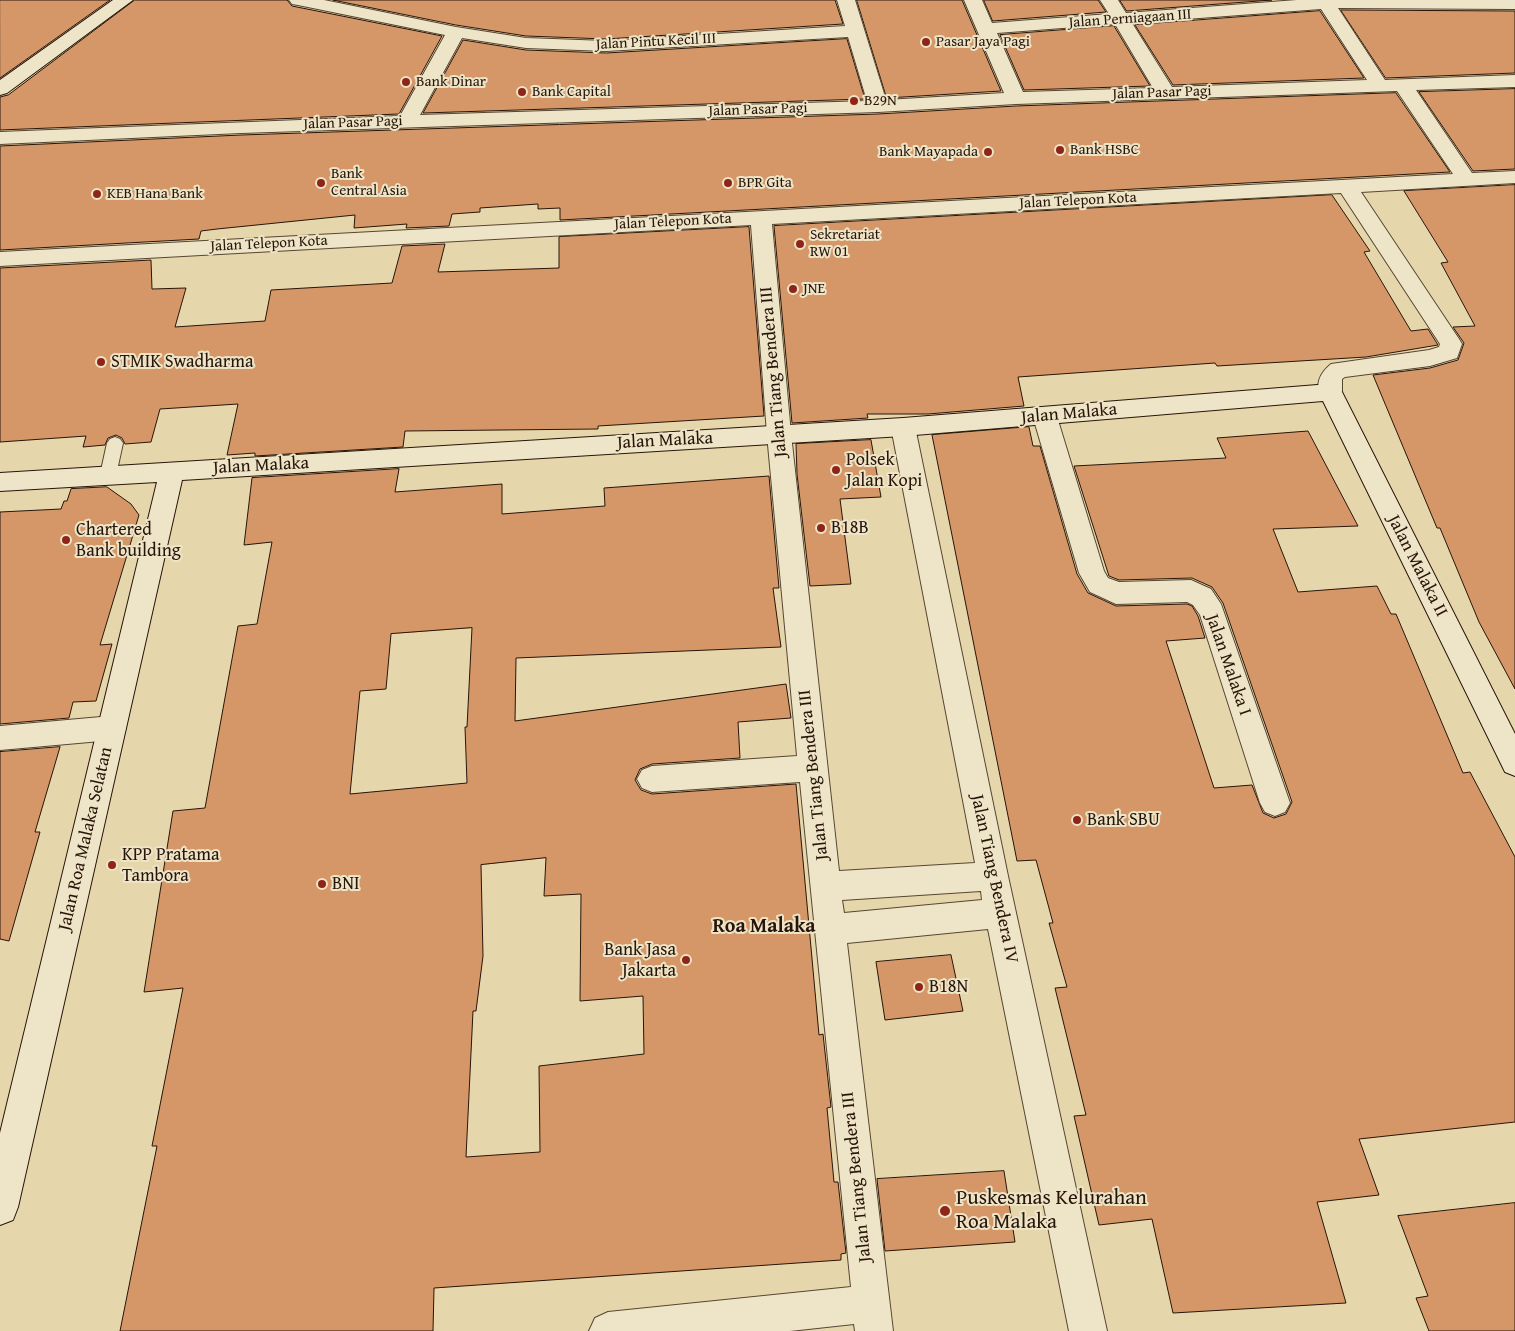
<!DOCTYPE html>
<html>
<head>
<meta charset="utf-8">
<style>
  body { margin:0 }
  canvas { display:block; background:#e5d7ab }
</style>
</head>
<body>
<canvas width="1515" height="1331"></canvas>
<script>
const context = document.querySelector('canvas').getContext('2d');
context.lineJoin = 'round';
function fillPath(path, color) {
  context.fillStyle = color;
  context.fill(path, 'evenodd');
}
function stroke(path, color, width, dash) {
  context.strokeStyle = color;
  context.lineWidth = width;
  context.lineCap = dash ? 'butt' : 'round';
  context.setLineDash(dash || []);
  context.stroke(path);
}
function label(font, color, halo, rows, align = 'center') {
  context.font = font + ' "Gentium Book Plus",serif';
  context.lineWidth = 4;
  context.setLineDash([]);
  context.textBaseline = 'middle';
  context.strokeStyle = halo;
  context.fillStyle = color;
  for (const [text, x, y, turn = 0] of rows) {
    context.save();
    context.translate(x, y);
    context.rotate((+turn || 0) * Math.PI / 180);
    context.textAlign = isNaN(turn) ? turn : align;
    if (halo) context.strokeText(text, 0, 0);
    context.fillText(text, 0, 0);
    context.restore();
  }
}
const building = new Path2D(`
  M0 0H110L0 78Z
  M135 0H287L292 6 442 36 399 114 0 130V97L8 95Z
  M333 0H835L843 24 606 39 526 36 456 25Z
  M857 0H962L1001 91 887 98Z
  M984 0H1098L1106 12 993 21Z
  M1120 0H1272L1127 11Z
  M1341 10 1515 11V73L1386 78Z
  M1320 11 1364 78 1173 85 1135 25Z
  M1114 26 1150 86 1024 90 1000 35Z
  M847 39 865 99 423 113 463 40 526 50 606 53Z
  M1515 89V169L1473 171 1419 92Z
  M1396 93 1450 172 560 220V208L538 209V204L480 208V212L452 214 449 226 406 228 407 224 354 228 355 215 217 229 201 231 199 239 0 250V146L241 135 878 114 1016 106Z
  M1515 185V689L1479 622 1440 528H1437L1373 375 1430 368 1458 360 1464 343 1453 327 1475 326 1441 263 1448 262 1404 191Z
  M1332 195 1370 251 1364 252 1411 331 1428 329 1438 345 1366 357 1217 366 1215 363 1018 377 1024 406 928 414H867L868 418 792 423 774 226Z
  M749 227 764 416 598 426V429L405 431 403 447 255 456V453L227 455 238 404 160 409 151 442 125 444 122 438 116 435 108 438 105 445 83 447 86 436 0 442V268L151 260 152 289 186 288 175 327 265 321 271 290 392 283 402 246 445 244 438 272 559 268V237Z
  M1029 427 1033 446H1040L1077 574 1088 593 1116 606 1187 604 1192 606 1198 616 1205 638 1166 641 1214 788 1252 785 1263 813 1274 818 1286 814 1292 802 1223 603 1212 587 1192 578 1119 580 1109 576 1074 466 1226 458 1217 438 1308 431 1358 526 1273 529 1298 592 1377 586 1391 614H1396L1463 773 1470 772 1515 857V1122L1359 1139 1379 1195 1317 1202 1346 1303 1173 1313 1152 1219 1099 1225 1074 1116 1086 1115 1055 988 1067 987 1049 923H1053L1036 860 1017 861 932 435Z
  M871 440 881 497 840 499 851 584 810 586 797 474 796 444Z
  M399 469 395 492 502 484V514L605 506 604 488 769 476 779 588H773L781 647 516 658 515 721 786 684 791 718 738 722 740 758 652 764 640 769 635 780 641 790 652 794 796 784 819 1035 823 1034 831 1107 827 1108 834 1182H838L846 1253 841 1254V1260L434 1288 433 1331H120L157 1146H152L183 988 144 992 173 811 205 808 238 626 257 624 272 542 244 545 252 478ZM472 628 467 727H465L467 783 350 794 360 691 386 689 391 634ZM546 858 544 896 581 894 580 1001 643 996 644 1054 539 1066 540 1152 466 1157 473 1011H476L483 956 481 865Z
  M107 487 131 504 139 515 100 645 112 644 96 701 73 702 69 718 0 724V512L61 509 64 501H67L71 489Z
  M60 747 35 832H40L9 941 0 939V752Z
  M951 955 963 1011 885 1020 876 962Z
  M1004 1171 1015 1242 885 1251 877 1179Z
  M1515 1203V1331H1429L1416 1298 1428 1296 1398 1216Z`);
fillPath(building, '#d59768');
stroke(building, '#281509', 1);
const lane = new Path2D(`
  M115 437 120 439 123 443 116 475 114 479 108 481 102 479 100 475 107 443 110 439Z`);
const street = new Path2D(`
  M289 0H324L456 27 526 38 606 41 845 26 837 0H855L886 100 1004 93 964 0H982L992 23 1109 14 1100 0H1118L1126 13 1297 0H1515V9L1338 8 1385 80 1515 75V87L1416 90 1472 173 1515 171V183L1361 192 1459 339 1462 344 1457 358 1430 366 1345 377 1342 379V392L1338 398 1330 400 1322 398C1314 385 1320 373 1331 364L1429 350 1439 347 1440 344 1341 193 772 224 791 434 839 871 975 863 891 427 895 421 903 418 911 421 915 427 1008 876 1107 1331H1069L988 929 847 943 893 1331H855L854 1324 790 1331H589L595 1318 608 1312 851 1287 800 782 652 792 642 788 637 779 642 770 652 766 797 756 767 434 751 225 0 266V252L1453 174 1397 91 1016 104 878 112 241 133 0 144V132L400 116 445 35 298 5 292 4ZM1321 9 1367 80 1172 87 1132 23ZM1115 24 1153 88 1023 92 997 33ZM848 37 867 101 420 115 462 38 526 48 606 51ZM981 891 982 900 844 913 842 900Z
  M1045 408 1053 411 1057 417 1104 571 1108 578 1119 582 1191 580 1211 589 1221 604 1290 803 1285 812 1275 816 1265 812 1260 803 1200 615 1193 605 1187 602 1116 604 1090 592 1079 573 1033 417 1037 411Z
  M112 716 122 719 126 728 122 737 112 740 0 750V726Z`);
const secondary = new Path2D(`
  M113 0H133L7 93 0 95V80Z
  M1330 384 1338 386 1342 392 1515 734V776L1505 772 1323 401 903 436 182 480 18 1207 13 1220 0 1225V1133L157 482 0 491V473L903 418Z`);
stroke(lane, '#574632', 2);
stroke(street, '#574632', 2);
stroke(secondary, '#281509', 2);
fillPath(lane, '#eee5c8');
fillPath(street, '#eee5c8');
fillPath(secondary, '#eee5c8');
for (const [x, y, r, color] of [
  [926,42,5,"#8f2418"],
  [406,82,5,"#8f2418"],
  [522,92,5,"#8f2418"],
  [854,101,5,"#8f2418"],
  [1060,150,5,"#8f2418"],
  [988,152,5,"#8f2418"],
  [321,183,5,"#8f2418"],
  [728,183,5,"#8f2418"],
  [97,194,5,"#8f2418"],
  [800,244,5,"#8f2418"],
  [793,289,5,"#8f2418"],
  [101,362,5,"#8f2418"],
  [836,470,5,"#8f2418"],
  [821,528,5,"#8f2418"],
  [66,540,5,"#8f2418"],
  [1077,820,5,"#8f2418"],
  [112,865,5,"#8f2418"],
  [322,884,5,"#8f2418"],
  [686,960,5,"#8f2418"],
  [919,987,5,"#8f2418"],
  [945,1211,6,"#8f2418"]
]) {
  const dot = new Path2D();
  dot.arc(x, y, r, 0, 2 * Math.PI);
  context.fillStyle = color;
  context.fill(dot);
  stroke(dot, '#eee5c8', 2);
}
label('15px', '#281509', '#eee5c8', [
  ["Jalan Perniagaan III",1130,19,-4],
  ["Jalan Pintu Kecil III",656,42,-3],
  ["Jalan Pasar Pagi",1162,93,-2],
  ["Jalan Pasar Pagi",758,110,-2],
  ["Jalan Pasar Pagi",353,123,-2],
  ["Jalan Telepon Kota",1078,201,-3],
  ["Jalan Telepon Kota",673,222,-3],
  ["Jalan Telepon Kota",269,244,-3]
]);
label('15px', '#281509', '#eee5c8', [
  ["Pasar Jaya Pagi",936,42],
  ["Bank Dinar",416,82],
  ["Bank Capital",532,92],
  ["B29N",864,101],
  ["Bank HSBC",1070,150],
  ["Bank Mayapada",978,152,"right"],
  ["Bank",331,174],
  ["Central Asia",331,191],
  ["BPR Gita",738,183],
  ["KEB Hana Bank",107,194],
  ["Sekretariat",810,235],
  ["RW 01",810,252],
  ["JNE",803,289]
], 'left');
label('18px', '#281509', '#eee5c8', [
  ["STMIK Swadharma",111,362],
  ["Polsek",846,460],
  ["Jalan Kopi",846,481],
  ["B18B",831,528],
  ["Chartered",76,530],
  ["Bank building",76,551],
  ["Bank SBU",1087,820],
  ["KPP Pratama",122,855],
  ["Tambora",122,876],
  ["BNI",332,884],
  ["Bank Jasa",676,950,"right"],
  ["Jakarta",676,971,"right"],
  ["B18N",929,987]
], 'left');
label('18px', '#281509', '#eee5c8', [
  ["Jalan Tiang Bendera III",774,372,-95],
  ["Jalan Malaka",1069,414,-5],
  ["Jalan Malaka",665,441,-3],
  ["Jalan Malaka",261,466,-3],
  ["Jalan Malaka II",1417,566,63],
  ["Jalan Malaka I",1228,665,71],
  ["Jalan Tiang Bendera III",814,775,-96],
  ["Jalan Roa Malaka Selatan",86,839,-77],
  ["Jalan Tiang Bendera IV",994,879,78],
  ["Jalan Tiang Bendera III",857,1177,-96]
]);
label('bold 20px', '#281509', '#eee5c8', [
  ["Roa Malaka",764,927]
]);
label('21px', '#281509', '#eee5c8', [
  ["Puskesmas Kelurahan",956,1199],
  ["Roa Malaka",956,1223]
], 'left');
</script>
</body>
</html>
